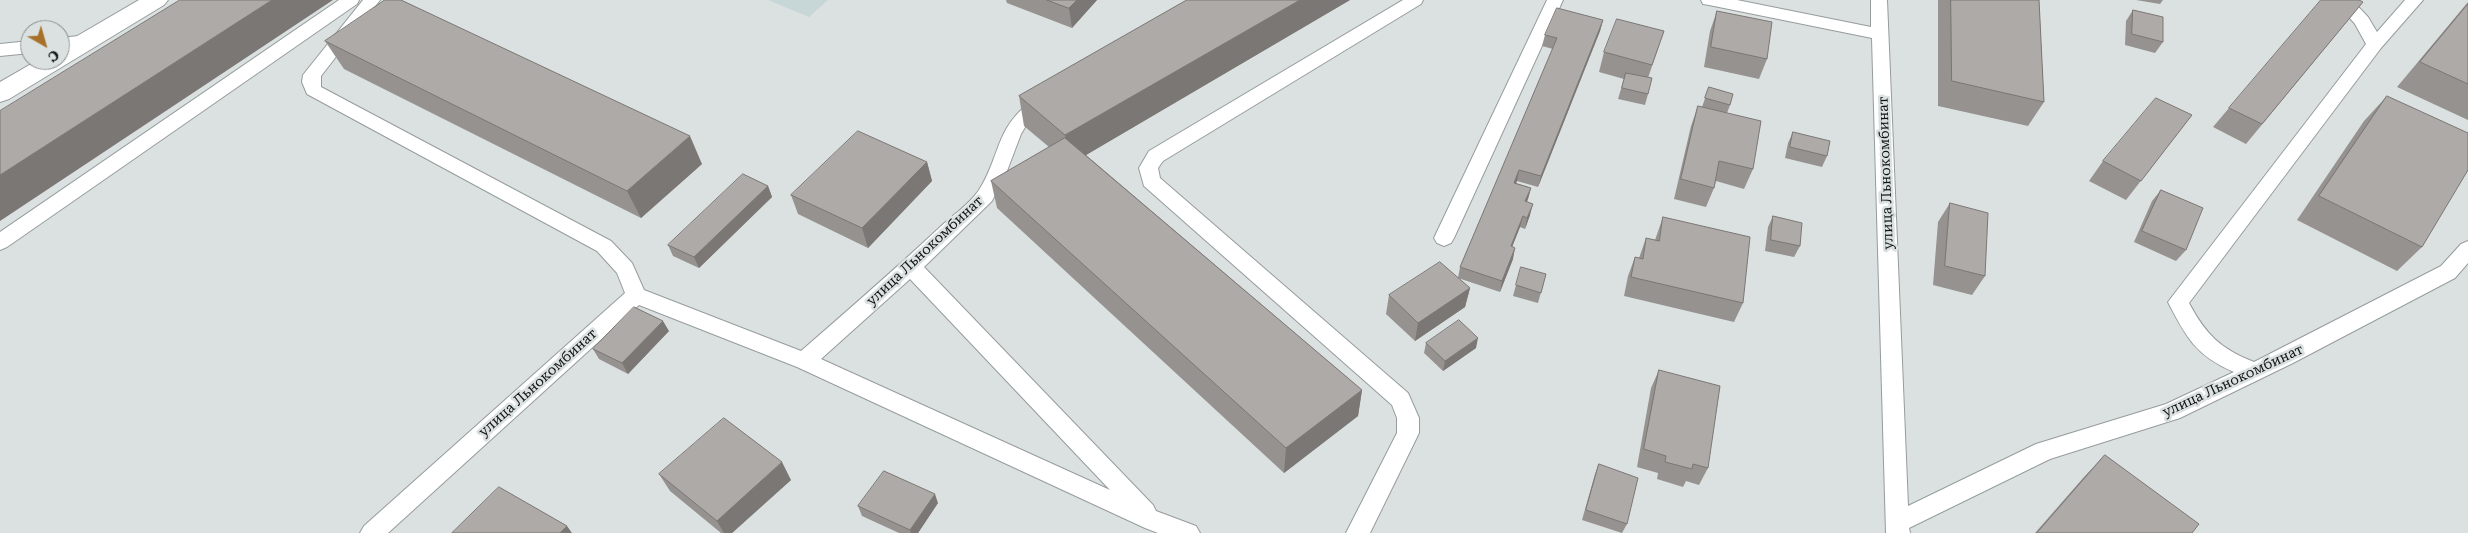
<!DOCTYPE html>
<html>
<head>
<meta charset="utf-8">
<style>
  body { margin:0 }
  #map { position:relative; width:2468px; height:533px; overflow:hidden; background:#dbe1e1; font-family:"Roboto Serif",serif }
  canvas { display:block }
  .north { position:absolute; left:20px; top:20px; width:50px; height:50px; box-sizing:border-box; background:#dbe1e1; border:1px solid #8a8f8f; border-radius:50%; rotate:142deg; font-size:14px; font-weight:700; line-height:20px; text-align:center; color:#111313 }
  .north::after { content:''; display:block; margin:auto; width:18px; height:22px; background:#a7712c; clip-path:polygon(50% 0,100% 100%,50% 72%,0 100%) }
</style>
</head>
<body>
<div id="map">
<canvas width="2468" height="533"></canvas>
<div class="north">С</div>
</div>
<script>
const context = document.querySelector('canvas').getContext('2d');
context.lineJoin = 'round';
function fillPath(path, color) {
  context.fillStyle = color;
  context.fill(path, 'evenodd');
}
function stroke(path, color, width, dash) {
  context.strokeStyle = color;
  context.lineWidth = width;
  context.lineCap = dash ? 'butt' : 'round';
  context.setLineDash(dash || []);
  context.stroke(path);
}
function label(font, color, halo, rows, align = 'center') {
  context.font = font + ' "Roboto Serif",serif';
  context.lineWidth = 5;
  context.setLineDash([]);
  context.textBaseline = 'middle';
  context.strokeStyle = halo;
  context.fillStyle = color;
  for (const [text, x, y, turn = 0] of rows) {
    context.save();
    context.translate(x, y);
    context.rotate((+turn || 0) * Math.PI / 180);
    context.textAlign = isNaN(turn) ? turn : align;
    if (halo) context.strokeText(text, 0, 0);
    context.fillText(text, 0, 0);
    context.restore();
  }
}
fillPath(new Path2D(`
  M768 0H828L809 17Z`), '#c7d6d6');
const service = new Path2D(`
  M339 0H359L357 4 7 247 0 250V232Z
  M363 0H380L321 76V87L611 241 632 263 644 290 801 351C847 311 893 271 938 229 950 217 969 205 979 190 1000 157 995 130 1029 103 1036 97 1040 94 1049 97L1052 101 1027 124 1021 134 1007 171 992 201 924 267 1153 505 1156 511 1196 526 1200 533H1158L1145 528 797 367 639 305 388 533H360L364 526 625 293 617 273 597 251 307 94 302 82 303 75ZM910 279 1110 490 821 359Z
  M1403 0H1423L1421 4 1163 161 1158 168 1160 178 1408 393 1419 418V433L1370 533H1346L1397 433V418L1392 405 1144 186 1139 168 1149 151Z
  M1547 0H1563L1454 238 1451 243 1444 246 1437 243 1434 238Z
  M1701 0H1737L1871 27V0H1887L1908 506 2036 444 2166 404 2234 372C2196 356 2186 337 2168 302L2366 44 2355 24 2334 0H2352L2368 17 2377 32 2405 0H2423L2381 48 2189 303C2206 335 2221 349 2254 362L2441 266 2461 244 2468 241V263L2455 278 2293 363 2180 418 2050 459 1909 528 1910 533H1886L1872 38 1709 5 1703 4Z
  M88 35 94 37 97 41 94 45 60 50V38Z
  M30 41V53L0 56V44Z`);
const minor = new Path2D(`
  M139 0H168L164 5 9 99 0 102V82L38 60H60V46Z`);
stroke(service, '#969c9c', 2);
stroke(minor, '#969c9c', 2);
fillPath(service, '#fff');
fillPath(minor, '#fff');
fillPath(new Path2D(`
  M1006 0H1097L1072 28 1007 3Z
  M1187 0H1350L1086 155 1362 390 1358 416 1284 473 997 208 991 181 1049 147 1024 126 1019 96Z
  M1938 0H2039L2044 102 2028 126 1938 106Z
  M2136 0H2163L2160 4Z
  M2363 2 2246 144 2213 127 2229 108Z
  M2468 2V120L2397 87Z
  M2133 10 2163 42 2155 53 2125 45 2126 21Z
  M1717 11 1767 59 1759 79 1704 67 1710 31Z
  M1603 20 1600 31 1538 187 1517 181 1516 183 1531 188 1527 202 1530 215 1525 229 1520 227 1512 247 1513 259 1500 292 1458 278 1470 288 1465 307 1415 341 1386 314 1389 295 1458 278 1460 267 1553 49 1542 46 1545 35Z
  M1664 31 1648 78V94L1645 105 1618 99 1624 79 1599 72 1604 52Z
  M325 41 702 164 641 218 344 69Z
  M1709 87 1730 105 1727 113 1753 169 1744 189 1716 181 1714 188 1706 207 1674 199 1691 126 1698 106 1702 107Z
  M2387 96 2422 247 2397 271 2297 220 2364 121Z
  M2192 115 2126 200 2089 181 2103 161Z
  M1793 132 1827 156 1822 167 1785 158 1788 143Z
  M927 162 932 181 868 248 798 214 791 195Z
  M768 186 772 197 699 268 673 256 668 245Z
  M2161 190 2186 250 2176 261 2134 242 2152 201Z
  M1950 203 1985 276 1972 295 1933 285 1938 222Z
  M1773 216 1800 246 1794 257 1765 251 1768 227Z
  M1663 217 1743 303 1734 322 1624 296 1628 276 1635 257 1639 258 1646 238 1655 240Z
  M1546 274 1538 303 1513 296 1516 285Z
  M669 331 628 374 599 359 593 349Z
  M1426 343 1476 348 1443 371 1424 353Z
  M1659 370 1708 468 1699 485 1686 481 1683 487 1657 479 1658 473 1637 467 1651 388Z
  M2105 455 2192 533H2035L2084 477Z
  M1599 464 1627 524 1622 533 1582 520 1595 474Z
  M659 474 791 480 732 533H721L670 491Z
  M938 503 918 533H899L862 516 858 506Z`), '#969290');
fillPath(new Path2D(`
  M272 0H333L0 221V175Z
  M1077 0H1097L1072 28 1069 8Z
  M1300 0H1350L1069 165 1065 135Z
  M1603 20 1600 31 1538 187 1541 176Z
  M690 136 702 164 641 218 627 191Z
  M927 162 932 181 868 248 862 228Z
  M1519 170 1517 181 1511 194 1514 183Z
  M768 186 772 197 699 268 694 257Z
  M1531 188 1528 199 1522 212 1525 201Z
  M1533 204 1530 215 1525 229 1527 218Z
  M1523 216 1520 227 1508 257 1511 246Z
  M1515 248 1513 259 1500 292 1502 281Z
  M1470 288 1465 307 1415 341 1418 323Z
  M663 321 669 331 628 374 622 363Z
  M1478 338 1476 348 1443 371 1445 361Z
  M1362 390 1358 416 1284 473 1286 448Z
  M782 462 791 480 732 533H724L717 521Z
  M935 494 938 503 918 533H911L910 530Z
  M567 526 572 533H560Z`), '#7a7775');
const building = new Path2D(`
  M180 0H272L0 175V111Z
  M385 0H401L690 136 627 191 325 41Z
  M1047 0H1077L1069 8Z
  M1187 0H1300L1065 135 1019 96Z
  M1951 0H2039L2044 102 1952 81Z
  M2321 0H2359L2363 2 2262 124 2229 108Z
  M2468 4V84L2420 62Z
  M1557 8 1603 20 1541 176 1519 170 1514 183 1531 188 1525 201 1533 204 1527 218 1523 216 1511 246 1515 248 1502 281 1460 267 1557 38 1545 35Z
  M2133 10 2163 17V42L2132 34Z
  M1717 11 1772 22 1767 59 1711 47Z
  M1617 19 1664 31 1652 65 1604 52Z
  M1626 73 1652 78 1648 94 1622 88Z
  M1709 87 1733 94 1730 105 1705 98Z
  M2387 96 2468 133V170L2422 247 2319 196Z
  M2156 98 2192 115 2141 181 2103 161Z
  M1698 106 1761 121 1753 169 1719 161 1714 188 1681 179Z
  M858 131 927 162 862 228 791 195Z
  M1793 132 1830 141 1827 156 1790 147Z
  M1065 138 1362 390 1286 448 991 181Z
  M743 174 768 186 694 257 668 245Z
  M2161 190 2203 208 2186 250 2142 231Z
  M1950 203 1988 213 1985 276 1945 266Z
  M1773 216 1802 223 1800 246 1771 240Z
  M1663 217 1750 237 1743 303 1631 277 1635 257 1643 259 1646 238 1659 241Z
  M1440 262 1470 288 1418 323 1389 295Z
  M1521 267 1546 274 1541 293 1516 285Z
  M634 307 663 321 622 363 593 349Z
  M1459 320 1478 338 1445 361 1426 343Z
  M1659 370 1720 386 1708 468 1693 464 1692 469 1665 462 1666 456 1644 449Z
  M724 418 782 462 717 521 659 474Z
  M2105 455 2199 524 2192 533H2037Z
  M1599 464 1638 478 1627 524 1586 510Z
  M884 471 935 494 910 530 858 506Z
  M499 487 567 526 560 533H452Z`);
fillPath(building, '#aeaaa7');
stroke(building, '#7a7775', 1);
label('14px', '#111313', '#dbe1e1', [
  ["улица Льнокомбинат",1886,173,-92],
  ["улица Льнокомбинат",925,251,-43],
  ["улица Льнокомбинат",2233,381,-25],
  ["улица Льнокомбинат",538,383,-42]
]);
</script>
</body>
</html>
